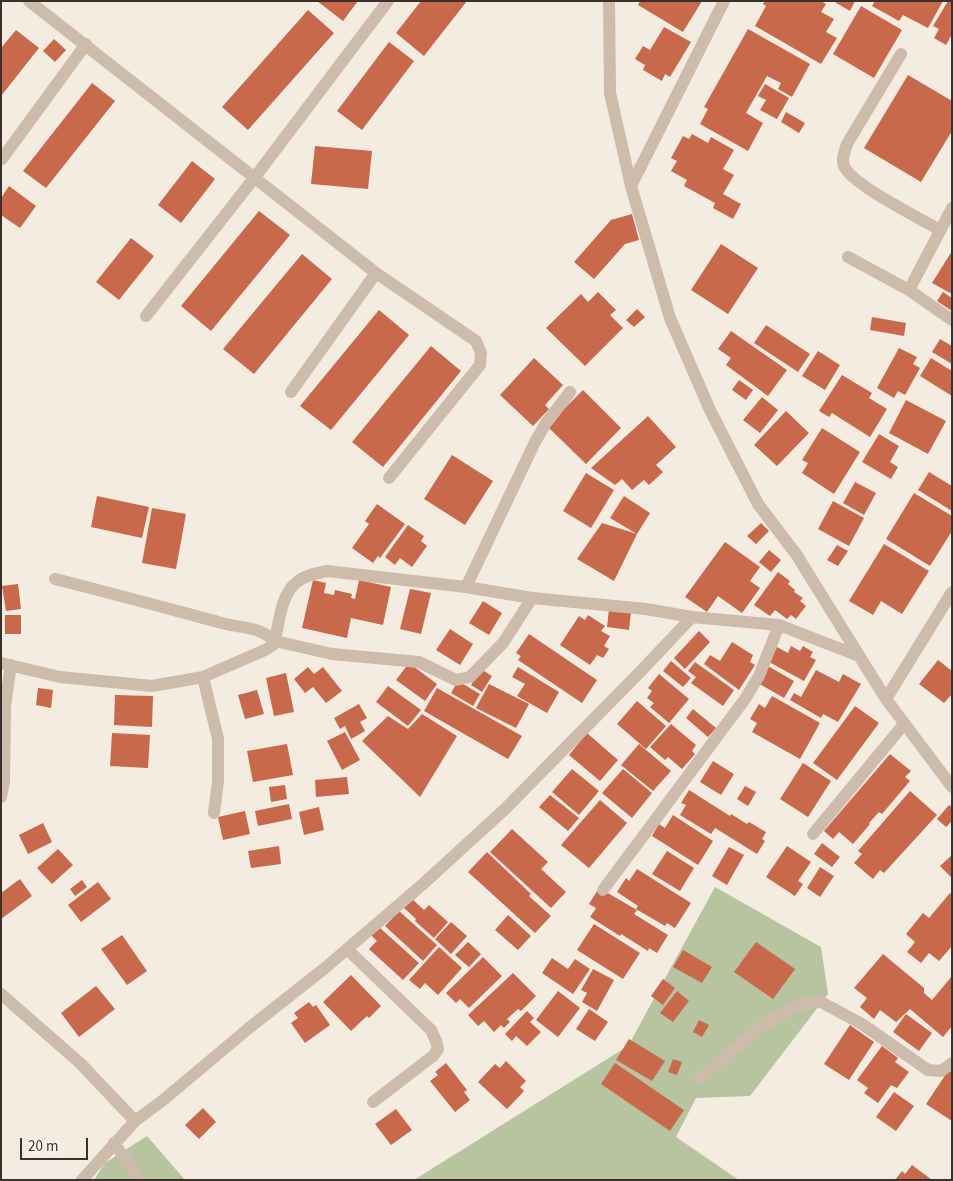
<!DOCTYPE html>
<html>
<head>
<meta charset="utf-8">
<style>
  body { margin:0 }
  #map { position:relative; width:953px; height:1181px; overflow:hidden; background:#f4ebe1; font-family:"Source Sans 3",sans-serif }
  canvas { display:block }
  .frame { position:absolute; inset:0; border:2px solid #3b302b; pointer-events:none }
  .scale { position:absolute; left:20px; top:1138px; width:68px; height:22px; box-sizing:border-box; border:2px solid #3b302b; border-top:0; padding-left:6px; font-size:15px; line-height:18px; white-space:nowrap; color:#3b302b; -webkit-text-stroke:4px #fbf5ee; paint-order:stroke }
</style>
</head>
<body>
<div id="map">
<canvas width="953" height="1181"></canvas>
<div class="frame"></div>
<div class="scale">20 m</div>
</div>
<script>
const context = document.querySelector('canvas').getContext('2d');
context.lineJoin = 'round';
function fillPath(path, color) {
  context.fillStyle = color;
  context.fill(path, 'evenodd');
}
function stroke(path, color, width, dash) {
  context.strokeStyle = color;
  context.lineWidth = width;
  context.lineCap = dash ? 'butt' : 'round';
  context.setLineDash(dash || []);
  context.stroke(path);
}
fillPath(new Path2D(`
  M715 887 821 947 828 994 750 1096 696 1098 676 1137 739 1180H414L628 1046Z
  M147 1136 185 1180H94L105 1163Z`), '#b8c4a0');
fillPath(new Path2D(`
  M317 1H358L343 21Z
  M421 1H467L424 56 396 33Z
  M640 1H702L683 32 638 5Z
  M765 1H821L826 4 821 12 834 19 826 32 837 38 821 64 755 26 766 6 763 4Z
  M833 1H855L850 11Z
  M875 1H943L928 28 903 15 899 21 872 6Z
  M948 1H952V36H951L946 45 934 38 939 29 933 26Z
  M861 6 902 30 874 78 833 54Z
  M308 10 334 33 248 130 222 107Z
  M664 27 691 42 670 77 665 74 662 81 643 70 645 65 635 59 643 46 650 50Z
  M748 29 810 64 792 97 778 89 781 83 767 76 746 113 763 123 748 151 700 124 708 109 704 107Z
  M16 30 39 48 1 96V48Z
  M54 39 66 50 55 62 43 51Z
  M389 42 414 61 362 130 337 111Z
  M908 75 952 101V131L921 182 864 148Z
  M92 83 115 101 46 188 23 171Z
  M765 84 789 98 777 119 760 110 766 100 758 96Z
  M786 112 805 123 799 133 781 122Z
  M692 134 708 143 711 137 734 150 723 169 734 175 723 194 741 204 733 219 713 208 715 203 684 186 687 180 671 171 677 161 671 158 683 136 689 139Z
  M315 146 372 151 368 189 311 184Z
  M192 161 215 179 181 223 158 205Z
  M9 186 36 206 20 228 1 215V198Z
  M259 211 290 235 211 331 181 306Z
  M632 214 639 240 625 244 594 279 574 262 611 220Z
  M131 238 154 256 119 300 96 282Z
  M721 244 758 268 728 314 691 290Z
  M952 251V294L932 283Z
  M302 254 332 279 254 374 223 349Z
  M598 292 616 310 610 315 623 328 585 366 546 328 581 294 588 302Z
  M943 292 952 298V311L937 301Z
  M637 309 645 317 634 327 626 320Z
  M379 310 409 335 331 430 300 406Z
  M872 317 906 323 904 336 870 330Z
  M766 325 810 354 798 372 754 343Z
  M731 331 787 370 768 396 726 365 731 358 718 349Z
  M940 339 952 346V364L932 352Z
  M431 346 461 371 383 467 352 442Z
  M899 348 917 357 913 364 920 368 905 395 898 391 894 398 877 388Z
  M818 351 840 365 825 390 802 376Z
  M534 358 563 385 545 405 549 409 533 426 500 395Z
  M931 358 952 371V396L920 376Z
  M842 375 872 393 869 398 887 409 870 437 832 413 829 417 819 411Z
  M739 380 753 390 746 400 732 390Z
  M583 390 621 428 586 464 547 426Z
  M762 397 778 410 760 433 743 420Z
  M906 400 946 421 928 454 889 433Z
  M786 411 809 433 777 466 754 445Z
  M648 416 676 447 656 465 663 472 649 485 644 480 632 490 622 479 615 485 591 468Z
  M822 428 860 452 834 494 802 473 808 463 802 460Z
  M879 434 899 446 890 462 898 467 891 479 862 462Z
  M452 455 493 481 465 525 424 499Z
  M929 472 952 486V511L918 490Z
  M586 473 614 490 591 528 563 511Z
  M855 482 876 493 864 515 843 503Z
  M914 493 952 516V531L930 566 886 539Z
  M97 496 149 507 142 538 91 527Z
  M624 496 650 513 637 534 614 581 577 559 602 523 637 534 610 518Z
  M833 501 864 518 849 546 818 529Z
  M377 504 405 524 380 558 378 556 373 563 352 548 369 524 365 521Z
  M152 508 186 514 176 569 142 563Z
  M761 523 769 531 756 544 747 536Z
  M408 525 424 536 421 541 427 546 412 567 400 558 395 565 385 557Z
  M725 542 760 567 750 581 760 588 742 613 718 596 707 612 685 597Z
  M884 544 929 571 902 614 881 601 873 615 849 601Z
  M837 545 848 551 838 566 827 560Z
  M769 550 781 560 771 572 759 562Z
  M778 572 790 581 788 584 795 590 794 592 803 598 800 601 806 606 796 619 791 615 787 619 775 610 770 616 754 605Z
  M313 580 326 583 324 593 334 595 335 590 352 594 351 598 355 599 359 580 391 587 383 625 351 618 347 638 302 628Z
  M18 584 21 609 6 611 2 586Z
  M410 589 431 593 421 634 400 629Z
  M483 601 502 613 489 635 469 623Z
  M609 609 631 612 629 630 607 627Z
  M5 615H21V634H5Z
  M588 615 605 626 601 631 610 636 604 646 609 649 603 658 597 655 590 665 560 645 579 616 585 620Z
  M450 629 473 644 460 665 436 650Z
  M699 631 710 642 685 669 674 658Z
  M529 634 597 680 582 703 518 660 521 656 516 653Z
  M732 642 753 655 750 662 755 665 739 690 704 664 710 655 720 661Z
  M791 646 800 651 803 646 813 652 810 657 816 660 804 681 769 662 777 647 788 653Z
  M938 660 952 671V694L944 703 919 684Z
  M671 661 691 678 683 687 663 671Z
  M695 662 734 690 723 706 691 683 696 677 688 671Z
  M409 663 437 684 425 701 396 680Z
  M768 666 794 681 784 698 758 683Z
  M308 667 314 674 323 667 342 691 326 703 313 687 305 693 294 679Z
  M518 667 559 692 547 713 517 696 525 684 512 677Z
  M481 669 492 676 482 692 471 685Z
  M816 670 839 682 843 674 861 684 838 722 823 714 821 718 790 700 794 693 801 697Z
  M286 673 294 712 274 716 266 678Z
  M659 674 689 699 669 723 650 707 654 703 647 698 652 691 648 688Z
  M458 681 480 694 473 706 451 693Z
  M489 684 529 704 516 728 476 708Z
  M388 686 421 710 408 726 376 702Z
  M38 688 53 690 51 708 36 705Z
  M437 688 522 736 508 759 424 711Z
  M257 690 264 714 245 719 238 695Z
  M115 695 153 696 152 727 114 725Z
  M772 696 820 723 800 759 752 732 757 723 750 719 759 704 765 708Z
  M637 701 666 726 646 749 617 724Z
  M359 704 367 718 360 722 365 731 351 739 345 726 340 729 334 718Z
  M855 706 879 723 837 780 813 763Z
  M693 709 716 728 708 737 686 718Z
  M422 714 457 736 420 797 362 741 388 716 408 729Z
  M671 724 696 745 692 751 695 754 682 769 668 757 665 760 650 747Z
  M345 732 360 760 342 770 327 741Z
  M112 733 150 735 148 768 110 766Z
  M587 733 618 760 600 781 569 755Z
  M287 744 293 775 253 782 247 751Z
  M639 744 671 771 653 791 621 765Z
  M890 754 911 771 905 777 910 781 882 814 879 812 869 823 870 824 853 844 839 832 833 839 824 831Z
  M713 761 734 774 721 795 700 782Z
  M803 763 831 781 808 817 780 799Z
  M572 769 599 791 579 815 552 792Z
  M623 769 652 793 632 818 602 793Z
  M347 777 349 794 316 797 315 780Z
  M285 785 287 799 271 802 269 787Z
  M745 786 756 792 748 806 737 799Z
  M689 790 730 816 731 814 747 824 749 822 766 832 762 839 765 841 757 854 715 828 711 834 680 815 686 805 681 803Z
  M910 791 937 815 884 873 880 870 873 879 854 863 862 854 858 851Z
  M550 795 579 818 568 831 539 807Z
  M600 800 627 823 589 868 561 845Z
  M289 804 292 819 258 826 255 811Z
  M949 805 952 807V821L946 827 937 819Z
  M319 807 324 830 304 835 299 812Z
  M245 811 250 834 223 840 218 817Z
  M673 815 713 841 698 865 652 836 659 824 665 828Z
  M43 823 52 842 28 854 19 835Z
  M512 829 548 862 541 869 566 892 551 908 490 852Z
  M822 843 840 857 832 867 814 854Z
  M279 846 281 864 251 868 248 851Z
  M787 846 811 862 798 881 803 884 795 896 766 877Z
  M729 847 744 855 727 885 712 876Z
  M58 849 73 865 52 884 37 868Z
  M667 851 694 868 680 891 652 874Z
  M487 852 531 894 529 896 551 916 535 933 468 872Z
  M952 855V878L940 866Z
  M820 867 834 876 820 897 807 888Z
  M637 869 691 903 675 928 667 923 665 926 636 909 638 906 617 892 626 878 629 881Z
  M20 879 32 896 1 919V893Z
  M82 880 87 887 75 896 70 889Z
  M98 882 111 899 81 922 68 905Z
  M599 888 637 910 634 914 668 935 657 953 649 948 648 951 621 934 620 936 590 917 596 908 589 904Z
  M950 893 952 895V946L939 961 929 953 921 963 907 952 915 942 906 934 923 913 929 918Z
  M410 897 424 910 429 905 448 922 434 938 415 921 416 919 402 906Z
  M399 911 437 945 423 961 385 926Z
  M508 915 531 936 518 950 495 930Z
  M451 922 467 936 451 954 435 939Z
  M594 924 640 953 623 979 577 950Z
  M379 927 419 963 403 980 369 949 377 941 371 935Z
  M122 935 147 971 127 985 101 949Z
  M468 942 481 954 469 967 455 955Z
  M756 942 795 969 773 999 734 972Z
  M439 947 462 968 438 995 425 983 420 989 409 980Z
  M683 950 712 967 702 983 673 967Z
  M883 954 924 988V993L932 1000 952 976V1026L943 1037 910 1009 896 1022 880 1010 874 1019 860 1007 867 998 854 988Z
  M483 957 502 976 469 1008 460 999 456 1003 446 993Z
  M552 958 568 969 575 959 590 969 573 994 542 973Z
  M593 969 614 980 597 1011 582 1002 587 993 581 990Z
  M513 973 536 996 521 1011 518 1009 507 1019 510 1022 504 1028 501 1025 494 1032 484 1021 478 1026 468 1015Z
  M351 975 381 1006 369 1018 367 1016 351 1031 323 1002Z
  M663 979 675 988 663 1005 651 996Z
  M96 986 115 1009 79 1037 61 1013Z
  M558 991 580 1008 558 1037 536 1020Z
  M677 991 689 1001 673 1022 660 1013Z
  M309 1002 313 1007 316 1005 330 1025 305 1043 291 1023 298 1018 294 1013Z
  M589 1009 608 1022 595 1041 576 1029Z
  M527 1011 534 1018 530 1022 541 1032 527 1046 516 1036 512 1041 505 1034Z
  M906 1014 932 1033 919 1051 893 1032Z
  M699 1020 709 1025 702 1037 693 1032Z
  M850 1025 874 1042 849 1080 824 1064Z
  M629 1039 665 1061 652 1081 616 1060Z
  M882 1046 898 1058 895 1062 909 1072 897 1088 891 1085 878 1103 864 1093 868 1088 857 1080Z
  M673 1059 682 1062 677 1075 668 1072Z
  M506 1061 526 1081 520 1087 524 1091 507 1109 478 1082 495 1064 500 1068Z
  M446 1063 467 1090 464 1092 470 1100 455 1112 430 1081 438 1075 435 1072Z
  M615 1063 684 1110 670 1131 601 1084Z
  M952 1065V1121L926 1104Z
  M894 1092 914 1106 896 1131 876 1117Z
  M203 1108 216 1122 199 1139 185 1125Z
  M396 1109 412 1130 391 1145 375 1124Z
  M912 1165 932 1180H895L902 1171 905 1174Z`), '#c8694b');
stroke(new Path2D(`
  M114 1143 140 1180`), '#cdbbac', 12);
stroke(new Path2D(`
  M29 1 376 273 476 341 481 353 480 365 389 478
  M609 1 610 93 631 186 670 318 710 410 758 504 796 554 886 699 952 787
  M901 54 847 144C845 151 841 159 844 166 852 185 920 218 940 230
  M2 159 86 44
  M631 186 724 1
  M952 208 909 290 952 320
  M848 257 909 290
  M146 316 255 177 388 1
  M291 392 376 273
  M55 579C111 593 166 608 222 623 243 629 256 625 275 641 279 622 281 594 297 582 305 575 317 573 327 571L466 587 532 598 646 609 692 617
  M466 587 535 442 546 423 570 392
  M1 663 60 677 152 686 203 677 265 650 273 645 275 641 332 654 419 662 456 680 470 677 503 643 532 598
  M203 677 218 739V781L214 813
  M886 699 952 592
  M1 797 4 782 5 706 11 665
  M813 834 904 724
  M603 890 745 699 759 676 779 625
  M347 949 431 1030 436 1041 438 1049 433 1056 373 1102
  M1 994 80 1063 135 1121
  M699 1079 759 1028 791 1009 812 1001 821 1002 862 1024 928 1070 941 1071 952 1063
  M82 1180 135 1121 162 1101 249 1028 325 968 423 884 505 809 640 672 692 617 779 625 859 656`), '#cdbbac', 12);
</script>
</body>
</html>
